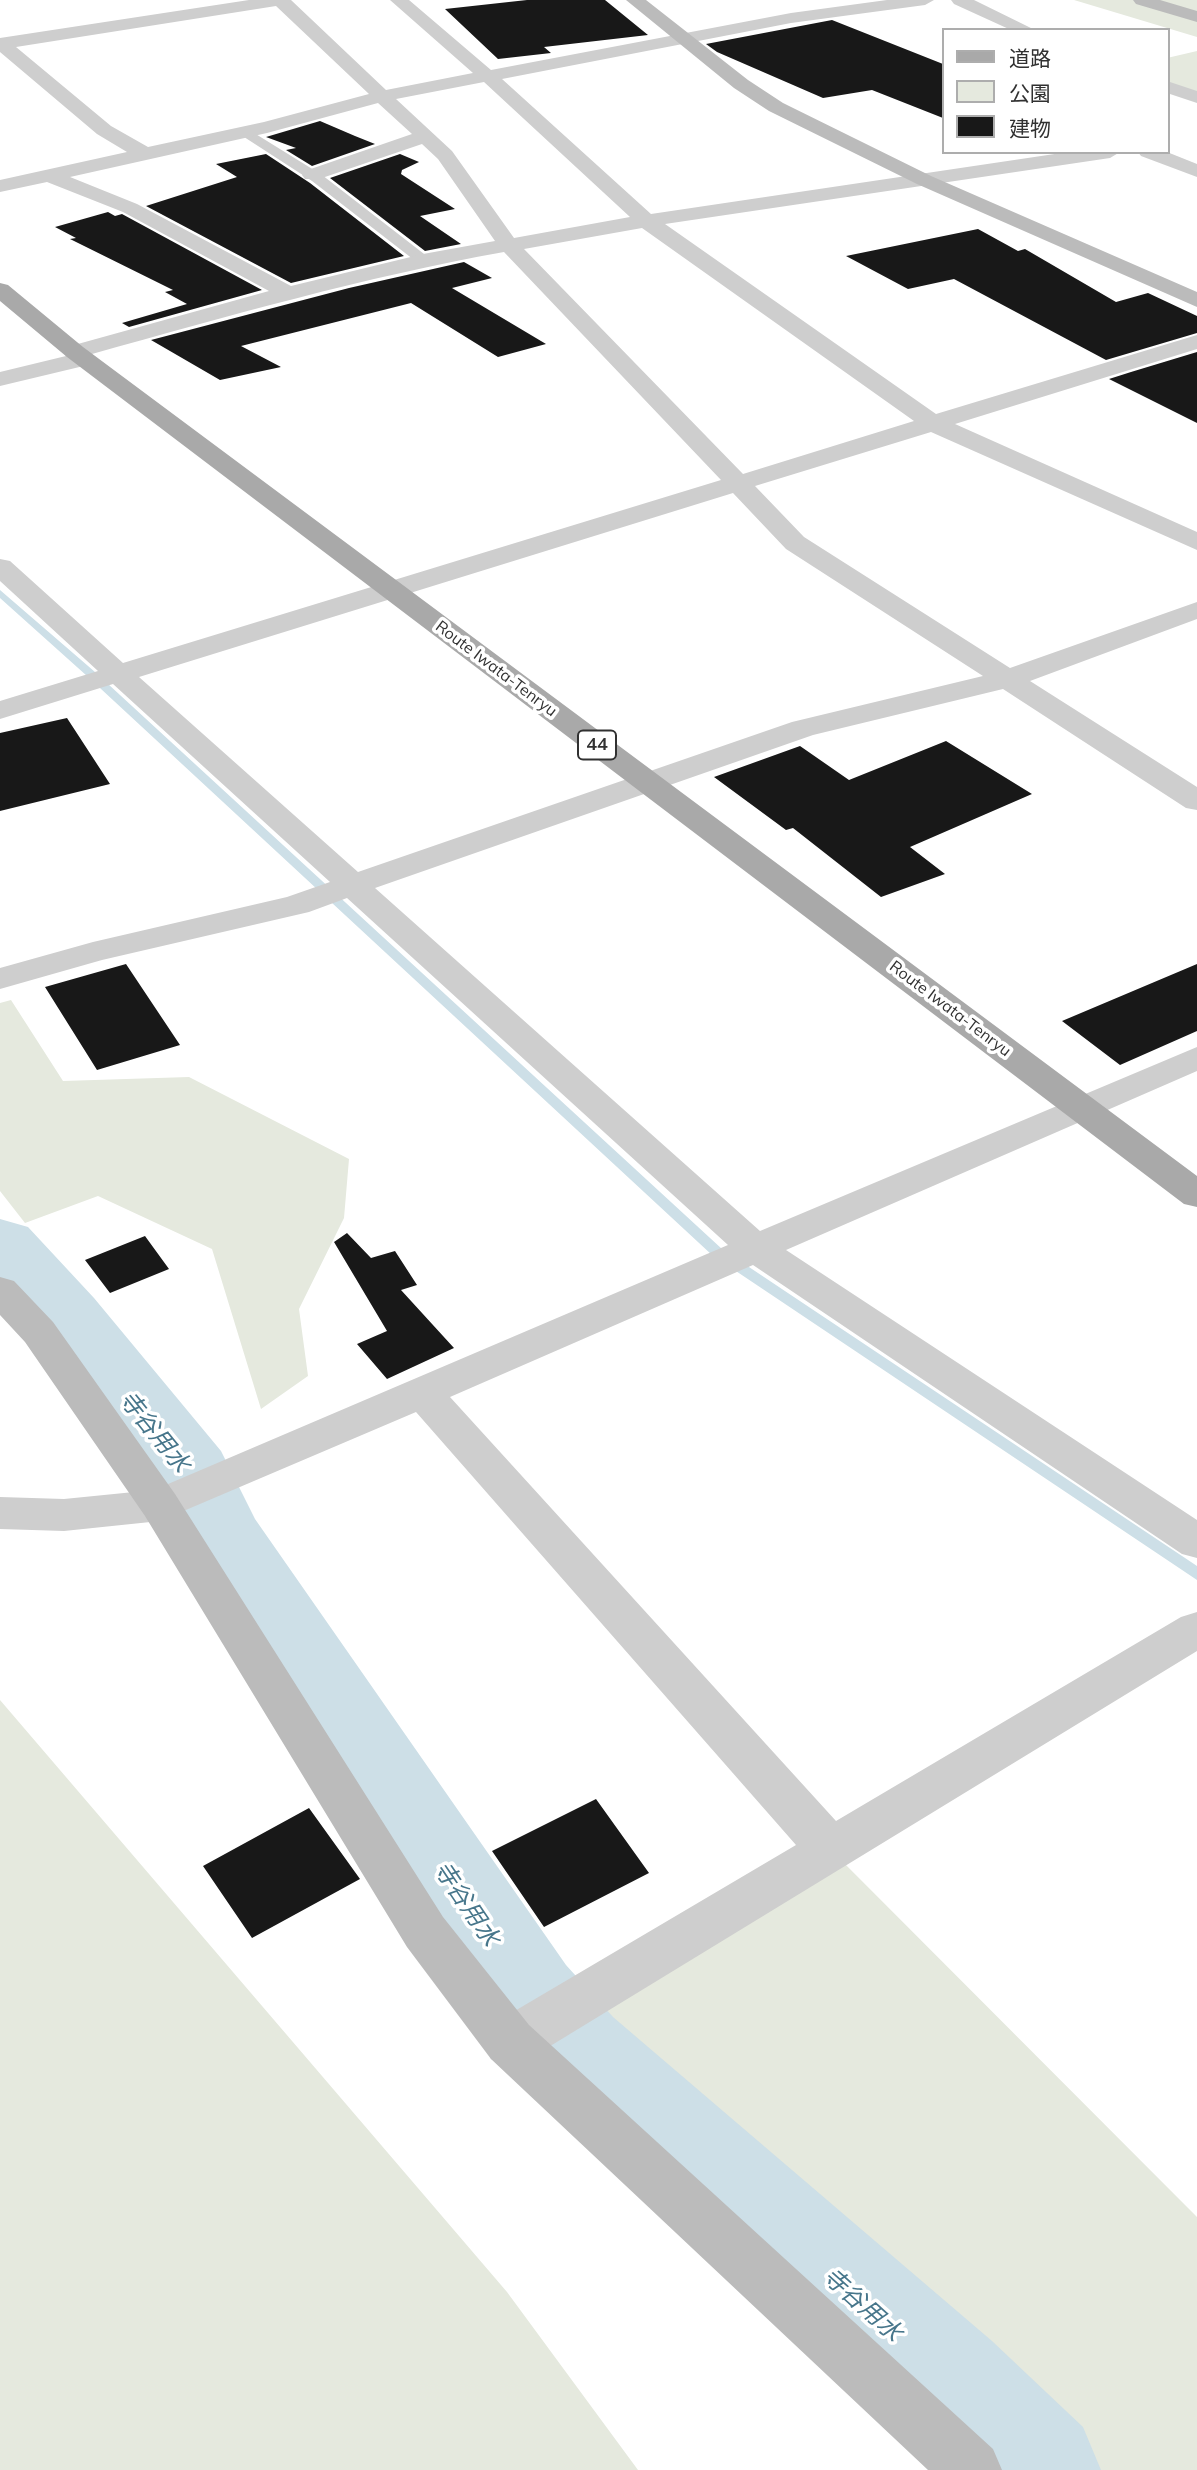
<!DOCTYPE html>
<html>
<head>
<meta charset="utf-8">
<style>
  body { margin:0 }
  #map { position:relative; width:1197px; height:2470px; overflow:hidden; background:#fff; font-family:Mulish,"Noto Sans JP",sans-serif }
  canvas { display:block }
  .legend { position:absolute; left:942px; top:28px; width:228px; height:126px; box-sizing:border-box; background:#fff; border:2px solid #adadad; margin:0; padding:9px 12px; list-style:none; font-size:21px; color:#313131 }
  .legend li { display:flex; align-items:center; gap:14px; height:35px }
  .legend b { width:35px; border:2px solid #adadad }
</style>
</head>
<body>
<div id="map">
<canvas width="1197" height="2470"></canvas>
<ul class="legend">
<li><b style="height:9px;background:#a9a9a9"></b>道路</li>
<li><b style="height:19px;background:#e5e9de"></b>公園</li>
<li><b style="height:19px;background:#181818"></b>建物</li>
</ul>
</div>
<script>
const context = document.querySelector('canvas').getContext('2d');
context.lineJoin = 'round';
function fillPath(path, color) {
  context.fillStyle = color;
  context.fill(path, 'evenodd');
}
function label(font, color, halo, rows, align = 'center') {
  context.font = font + ' Mulish,"Noto Sans JP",sans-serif';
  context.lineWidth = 7;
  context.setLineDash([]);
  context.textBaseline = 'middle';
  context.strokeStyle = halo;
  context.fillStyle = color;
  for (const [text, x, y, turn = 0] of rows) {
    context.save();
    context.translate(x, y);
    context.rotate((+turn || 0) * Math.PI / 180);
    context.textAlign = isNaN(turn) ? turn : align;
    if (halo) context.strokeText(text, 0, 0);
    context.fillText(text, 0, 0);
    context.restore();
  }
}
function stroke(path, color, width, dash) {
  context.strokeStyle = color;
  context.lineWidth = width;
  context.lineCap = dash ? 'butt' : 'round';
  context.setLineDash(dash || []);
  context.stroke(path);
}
fillPath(new Path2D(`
  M1074 0H1197V37Z
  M1197 51V93L1167 86V58Z
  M11 1000 63 1081 189 1077 349 1159 344 1218 299 1309 308 1376 261 1409 212 1249 98 1196 25 1223 0 1191V1003Z
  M0 1700 507 2292 638 2470H0Z
  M830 1849 1197 2217V2470H1012L610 2081 589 1995Z`), '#e5e9de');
fillPath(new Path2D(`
  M0 590 95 672 722 1249 1197 1566V1580L712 1255 87 676 0 598Z`), '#cddfe7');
fillPath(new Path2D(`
  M0 1219 28 1227 94 1298 221 1451 255 1519 566 1965 613 2017 992 2341 1083 2427 1101 2470H953L908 2425 537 2085 492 2031 185 1556 152 1486 36 1338 0 1296Z`), '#cddfe7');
fillPath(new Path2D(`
  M527 0H605L648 35 544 47 551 53 498 59 445 9Z
  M832 20 943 64V118L872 90 823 98 717 52 706 44Z
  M320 121 355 136 375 144 312 166 286 150 296 148 266 137Z
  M266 154 310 183 404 256 291 283 146 206 237 177 216 164Z
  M400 154 419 162 402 170 401 174 455 209 420 216 461 244 425 251 330 178Z
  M108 212 115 216 122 214 262 290 129 327 122 323 187 304 165 292 173 290 70 239 76 238 55 227Z
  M978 229 1018 251 1025 249 1116 302 1148 293 1197 316V333L1106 360 954 279 908 289 846 256Z
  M464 262 492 278 452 288 546 344 498 357 411 303 241 346 281 367 220 380 151 340 349 288Z
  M1197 352V423L1109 379 1131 372Z
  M67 718 110 784 0 811V733Z
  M946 741 1032 794 910 847 945 874 881 897 793 828 786 830 714 777 800 746 849 780Z
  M126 964 180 1045 97 1070 45 987Z
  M1197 964V1031L1120 1065 1062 1021Z
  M347 1233 371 1258 395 1251 417 1285 401 1290 454 1348 387 1379 357 1344 387 1331 334 1242Z
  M145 1236 169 1269 110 1293 85 1260Z
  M596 1799 649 1873 544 1927 492 1851Z
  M309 1808 360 1879 252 1938 203 1866Z`), '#181818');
fillPath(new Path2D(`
  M246 128 322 175 428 257 430 260 428 263H418L312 181 241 135 239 132Z`), '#cecece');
fillPath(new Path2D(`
  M249 0H291L386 90 473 73 390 0H409L491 70 791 13 887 0H934L925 5 791 23 502 79 651 214 1068 152H1120L1110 158 665 224 936 414 1197 335V349L955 424 1197 532V550L931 432 755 486 804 537 1010 668 1197 602V619L1030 681 1197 787V810L1186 808 1003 689 813 735 375 888 760 1231 1197 1047V1071L786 1250 1197 1520V1558L1182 1554 753 1265 450 1397 836 1821 1181 1617 1197 1612V1651L529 2059 510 2065 491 2059 484 2042 491 2025 796 1845 416 1412 160 1521 64 1531 0 1529V1497L64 1499 154 1490 728 1245 347 898 309 912 102 960 0 989V968L93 942 287 897 330 882 113 684 0 719V701L98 671 0 581V559L10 561 123 663 721 480 504 252C364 277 229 316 92 354L96 359 92 364 0 386V372L66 356 63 352 67 347 269 291 123 212 47 182 0 192V180L127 152 97 134 0 52V38ZM276 6 369 94 264 122 148 147 111 126 16 47ZM484 82 630 217 514 238 452 151 396 99ZM378 103 412 134 305 171 302 175 305 179H319L422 144 438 159 495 241 423 254 291 286 137 204 70 177 267 133ZM642 228 914 421 743 474 524 249ZM733 493 786 549 983 676 792 722 358 872 139 677Z
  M951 0H974L1035 30H1011L954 4Z
  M1167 81 1197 91V103L1167 93Z
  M1138 152H1167L1197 164V177L1141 156Z`), '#cecece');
fillPath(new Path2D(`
  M626 0H646L748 80 783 103 931 176 1197 292V307L917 184 769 111 734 88Z
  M1133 0H1160L1197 11V22L1136 4Z
  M0 1277 14 1281 53 1322 175 1494 443 1917 529 2025 993 2449 1002 2470H928L491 2059 407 1947 145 1516 25 1342 0 1315Z`), '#bbb');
fillPath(new Path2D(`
  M0 283 8 285 83 347 1197 1176V1207L1184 1204 67 357 0 301Z`), '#a9a9a9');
label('16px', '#313131', '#fff', [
  ["Route Iwata-Tenryu",496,669,37],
  ["Route Iwata-Tenryu",950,1009,37]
]);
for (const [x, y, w] of [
  [597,745,38]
]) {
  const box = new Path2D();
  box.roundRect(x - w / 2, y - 14.5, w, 29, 5);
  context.fillStyle = '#fff';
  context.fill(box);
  stroke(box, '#313131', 2);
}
label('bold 18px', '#313131', null, [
  ["44",597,745]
]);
label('italic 24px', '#47768b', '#fff', [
  ["寺谷用水",154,1432,51],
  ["寺谷用水",466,1904,56],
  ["寺谷用水",862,2305,42]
]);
</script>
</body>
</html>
